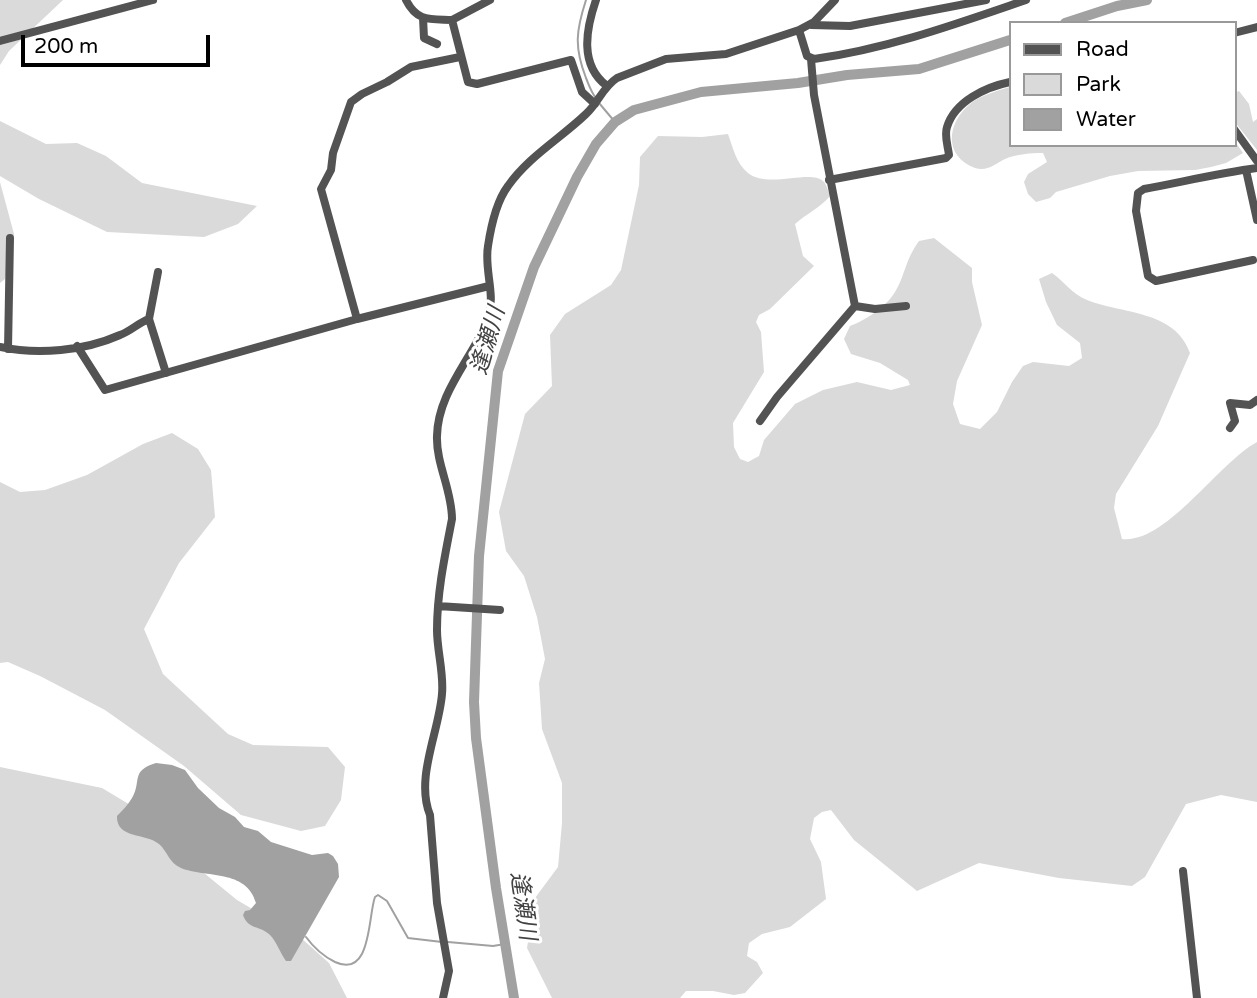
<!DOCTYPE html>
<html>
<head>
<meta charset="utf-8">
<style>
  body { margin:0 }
  #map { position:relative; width:1257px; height:998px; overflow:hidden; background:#fff; font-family:"Varela Round",sans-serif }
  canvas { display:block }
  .legend { position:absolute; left:1009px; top:21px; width:228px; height:126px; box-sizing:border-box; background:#fff; border:2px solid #999; margin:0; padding:9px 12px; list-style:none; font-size:21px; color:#000 }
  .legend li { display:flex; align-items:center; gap:14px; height:35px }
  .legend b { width:35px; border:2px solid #999 }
  .scale { position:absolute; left:21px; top:35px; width:189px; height:32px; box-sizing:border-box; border:4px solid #000; border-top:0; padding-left:9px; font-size:21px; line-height:24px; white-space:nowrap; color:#000; -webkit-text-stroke:5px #fff; paint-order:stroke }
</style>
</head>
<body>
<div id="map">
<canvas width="1257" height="998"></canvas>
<ul class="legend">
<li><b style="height:9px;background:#535353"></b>Road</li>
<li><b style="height:19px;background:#dadada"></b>Park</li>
<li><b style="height:19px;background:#a1a1a1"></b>Water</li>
</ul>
<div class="scale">200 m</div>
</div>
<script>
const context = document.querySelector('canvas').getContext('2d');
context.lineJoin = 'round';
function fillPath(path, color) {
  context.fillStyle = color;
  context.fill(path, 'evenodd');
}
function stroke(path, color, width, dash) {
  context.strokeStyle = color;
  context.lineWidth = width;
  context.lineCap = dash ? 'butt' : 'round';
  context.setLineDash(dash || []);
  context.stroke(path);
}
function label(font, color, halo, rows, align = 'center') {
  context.font = font + ' "Varela Round","Noto Sans JP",sans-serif';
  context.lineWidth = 6;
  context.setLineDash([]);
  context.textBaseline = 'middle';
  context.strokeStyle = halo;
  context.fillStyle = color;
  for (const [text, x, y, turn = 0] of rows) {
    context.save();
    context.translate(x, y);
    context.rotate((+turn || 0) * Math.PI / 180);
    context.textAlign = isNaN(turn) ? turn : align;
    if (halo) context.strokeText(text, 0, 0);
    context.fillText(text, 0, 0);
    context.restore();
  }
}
fillPath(new Path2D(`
  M0 0H63L9 51 0 65Z
  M1010 87V145H1234V140L1243 153 1226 163 1211 167 1195 170 1138 171 1110 176 1056 192 1050 198 1036 202 1028 194 1024 182 1028 174 1047 162 1043 153C1031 153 1016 154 1005 159 995 164 987 172 975 168 943 156 947 123 970 104 981 95 997 91 1010 87Z
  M1239 91 1249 104 1253 122 1257 119V150L1234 121V93Z
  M0 121 46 144 77 143 106 156 142 183 257 206 238 224 204 237 107 232 39 199 0 176Z
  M728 134C733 148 736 163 748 173 768 189 810 169 823 181 827 185 828 191 830 196 820 208 806 214 795 224L803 256 814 266 770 309 759 315 756 322 761 332 764 372 733 423 734 447 740 459 748 462 759 456 764 440 795 404 823 390 857 382 891 390 910 385 908 380 880 363 851 354 844 339 850 326C866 320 886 307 895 292 905 276 905 260 919 241L934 238 972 268V282L982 325 957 381 953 404 960 424 980 429 997 412 1012 382 1023 366 1033 362 1069 366 1082 358 1080 343 1057 325 1046 302 1039 279 1052 273C1065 282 1072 294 1087 300 1122 314 1175 310 1190 353L1158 426 1116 494 1114 508 1122 539C1166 544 1217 464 1257 442V802L1221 795 1186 804 1145 877 1132 886 1059 878 979 863 917 891 854 840 831 810 822 812 814 818 810 839 821 862 826 899 790 927 762 934 749 943 747 956 757 962 763 973 745 993 734 995 713 991H686L680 998H552L527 948 535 898 558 867 562 823V783L542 729 539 683 545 659 537 617 524 576 506 551 499 512 525 414 552 386 550 335 565 314 611 285 621 270 639 185 640 157 658 136 702 137Z
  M0 182 14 234 5 279 0 283Z
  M172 433 198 449 211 470 215 517 179 563 144 629 163 674 228 734 253 745 328 747 345 767 341 800 325 826 301 831 241 815 184 766 105 710 40 676 8 662 0 663V482L20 492 45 490 87 475 143 444Z
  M0 767 102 788 147 815 193 864 237 900 300 937 329 963 347 998H0Z`), '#dadada');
fillPath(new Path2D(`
  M156 763 172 765 185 770 198 788 219 808 235 817 244 827 258 831 271 842 312 855 328 853 333 856 338 864 339 877 291 961H286C280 953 277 942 270 935 260 925 248 930 243 915L245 911 250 910 256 903C247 869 205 878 181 868 169 863 168 852 159 844 146 833 116 839 117 816 122 811 128 805 132 798 142 781 130 771 156 763Z`), '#a1a1a1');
stroke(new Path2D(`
  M586 0C576 31 574 47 586 78 589 85 591 92 596 98
  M599 103 615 122
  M306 937C314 948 323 956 335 962 372 979 368 915 375 897L378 895 387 901 408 938 442 942
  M448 942 493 946 505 944`), '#a1a1a1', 2);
stroke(new Path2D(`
  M1065 23 1117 6 1147 0
  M514 998 496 888 476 738 474 702 479 556 498 371 534 267 577 177 596 144 615 122 634 110 701 92 798 83 847 75 919 69 1010 40`), '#a1a1a1', 10);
stroke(new Path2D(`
  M406 0C417 22 430 19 452 20
  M490 0 452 20 468 82 477 84 571 60 582 92 595 104
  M596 0C586 29 579 65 607 86
  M423 18 424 38 437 44
  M811 25 850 26 986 0
  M799 30 807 56 814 59C887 49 956 24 1026 0
  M1234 33 1257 27
  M0 41 153 0
  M1234 129 1257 161
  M1246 170 1257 220
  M829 180 946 158 949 155C948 146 944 136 947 127 955 101 986 87 1010 82
  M1253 260 1156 281 1148 276 1136 211 1138 193 1144 189C1182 182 1219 173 1257 168
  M855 306 875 309 906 306
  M149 319 158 272
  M357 319 321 189 331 170 333 153 351 102 362 94 387 82 411 67 460 57
  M77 346 105 390 357 319 489 286
  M0 347C38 355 84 351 120 335 131 331 138 323 149 319L166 373
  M8 349 10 238
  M760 421 777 397 855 306 814 95 811 59
  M1230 428 1235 421 1230 403 1250 405 1257 400
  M438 606 500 610
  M1183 871 1197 998
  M443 998 449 971 437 903 430 815C415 778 439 732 442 694 444 673 437 651 437 630 437 592 445 555 452 519 452 490 436 464 437 436 438 389 476 356 489 314 495 293 484 268 488 246 491 226 496 202 508 186 528 157 561 138 586 114 598 103 603 87 617 78L666 59 726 54 799 30 814 22 835 0`), '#535353', 8);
label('italic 23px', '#424242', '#fff', [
  ["逢瀬川",489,341,-74],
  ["逢瀬川",522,906,82]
]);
</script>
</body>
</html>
